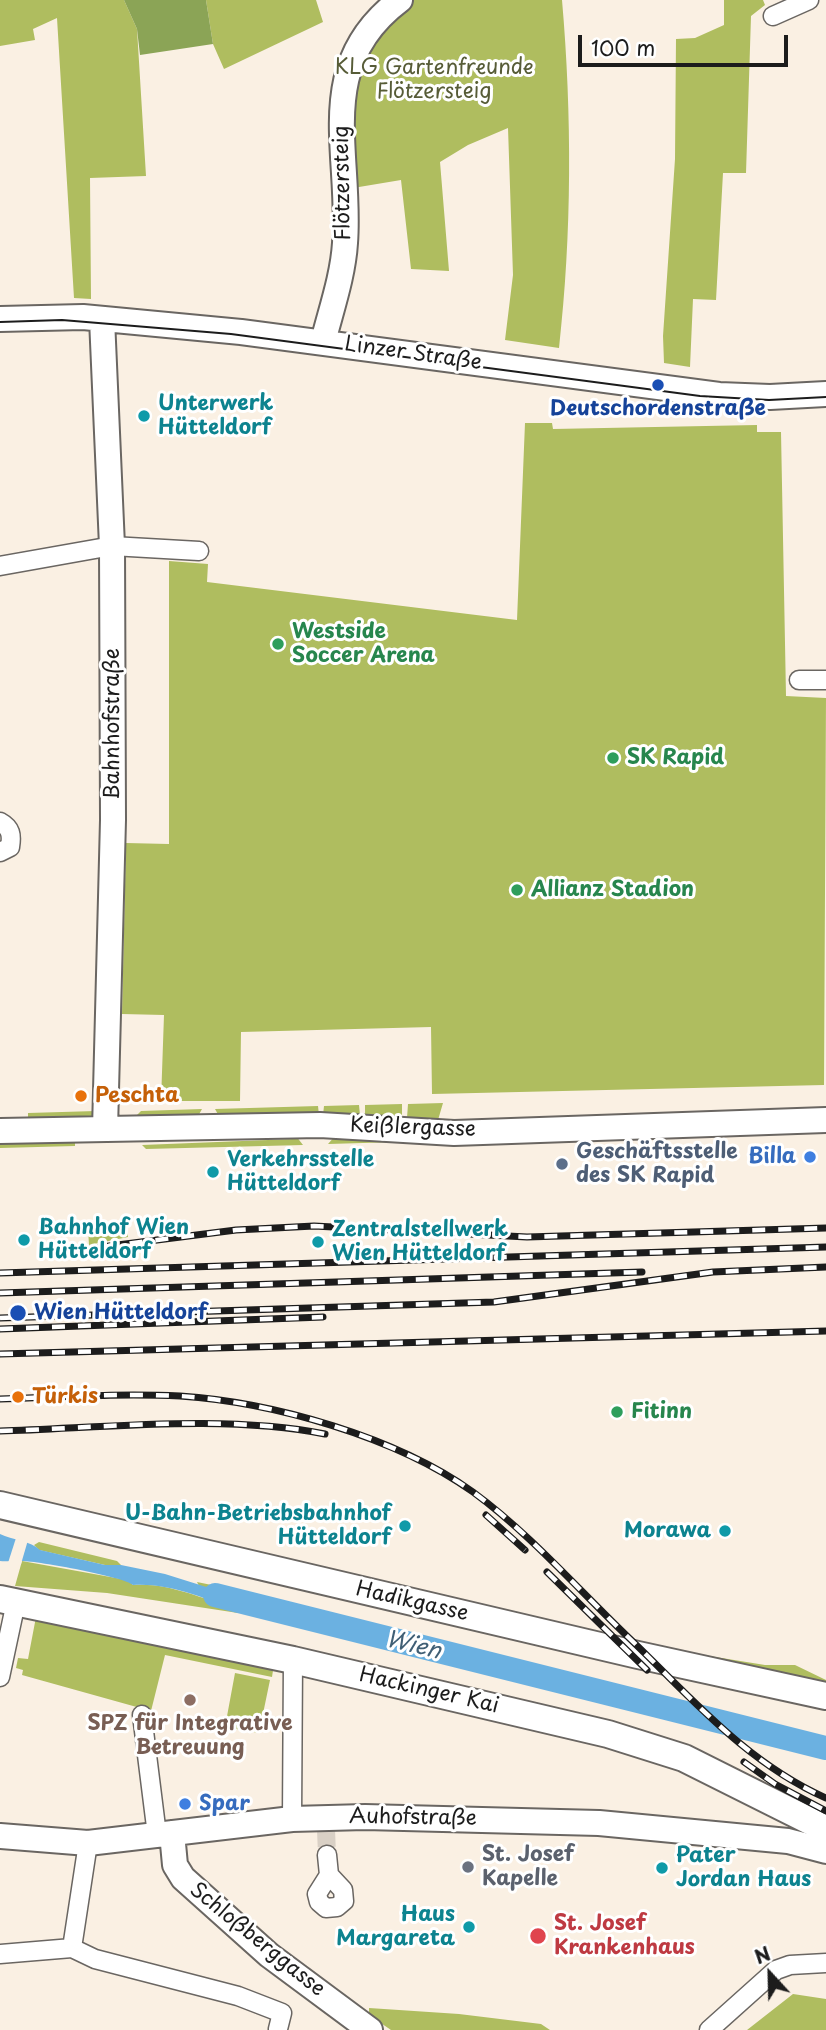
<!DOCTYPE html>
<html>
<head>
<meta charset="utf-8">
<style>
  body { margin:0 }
  #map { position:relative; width:826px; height:2030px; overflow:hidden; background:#faf0e3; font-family:"Playpen Sans",sans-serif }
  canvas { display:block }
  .north { position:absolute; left:735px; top:1939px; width:70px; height:70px; -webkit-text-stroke:5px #fff; paint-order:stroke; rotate:338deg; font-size:19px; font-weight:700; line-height:28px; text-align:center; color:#1c1c1c }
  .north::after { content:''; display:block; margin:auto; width:24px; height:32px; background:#1c1c1c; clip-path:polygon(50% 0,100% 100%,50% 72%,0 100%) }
  .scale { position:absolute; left:578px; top:35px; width:210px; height:32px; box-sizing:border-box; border:4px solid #1c1c1c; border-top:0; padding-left:9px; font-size:21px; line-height:24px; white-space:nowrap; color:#1c1c1c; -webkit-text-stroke:5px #fff; paint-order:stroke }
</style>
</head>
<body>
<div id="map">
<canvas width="826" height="2030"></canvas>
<div class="north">N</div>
<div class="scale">100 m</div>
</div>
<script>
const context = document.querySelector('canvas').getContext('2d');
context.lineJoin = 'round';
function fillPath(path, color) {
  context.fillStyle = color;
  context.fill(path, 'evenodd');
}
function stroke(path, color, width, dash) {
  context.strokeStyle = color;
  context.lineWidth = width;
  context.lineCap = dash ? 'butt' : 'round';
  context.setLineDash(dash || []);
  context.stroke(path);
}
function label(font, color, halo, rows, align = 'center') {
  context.font = font + ' "Playpen Sans",sans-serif';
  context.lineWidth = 6;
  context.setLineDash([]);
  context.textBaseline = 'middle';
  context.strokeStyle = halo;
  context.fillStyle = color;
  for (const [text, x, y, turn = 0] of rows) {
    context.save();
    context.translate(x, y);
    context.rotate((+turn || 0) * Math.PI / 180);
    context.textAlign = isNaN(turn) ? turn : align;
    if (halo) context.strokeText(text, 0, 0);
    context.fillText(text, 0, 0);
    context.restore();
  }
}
fillPath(new Path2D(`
  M0 0H124L137 29 146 176 90 178 91 299 74 298 57 18 33 29 35 40 0 46Z
  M206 0H316L323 22 224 69 213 44Z
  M410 0H562C572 115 572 234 559 348L505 340 513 275 508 128 468 145 440 162 449 271 411 269 401 180 353 188 351 90 366 50Z
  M724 0H763L765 5 751 16 746 173H723L716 300 693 299 690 367 664 363 663 336 675 159 676 39 695 38 724 25Z
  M525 423H552L553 429 757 425V432H781L786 696 826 698 824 1085 432 1094 431 1027 241 1032 240 1101H161L164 1015 122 1014 126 843 169 844V561L208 564 207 582 517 620Z
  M443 1103 438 1120 407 1118 408 1104Z
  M402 1104V1118L365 1115V1105Z
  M359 1105 360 1115H323L324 1106Z
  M318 1106 319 1115 220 1118 215 1109Z
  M202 1109 197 1118 137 1115 141 1111Z
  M96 1111 93 1118 28 1119V1113Z
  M336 1135 398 1137V1142L328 1144Z
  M296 1136 303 1145 146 1149 142 1145 293 1139Z
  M75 1140V1146L0 1148V1142Z
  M127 1223 128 1237 89 1245 88 1229 102 1228 103 1224Z
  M39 1542 117 1561 121 1565H105L39 1550 34 1545Z
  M22 1561 127 1580 133 1585C168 1582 199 1598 233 1607L238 1613 107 1593 15 1586Z
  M197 1582 241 1591 243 1593 235 1596 199 1586Z
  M36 1617 274 1664 272 1677 165 1655 151 1711 22 1675 23 1670 16 1668 18 1658 28 1659Z
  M697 1654 765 1665H795L826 1680V1688L696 1658Z
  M235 1673 270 1680 259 1733 225 1727Z
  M793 1994 826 1999V2030H747Z
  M369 2008 459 2014 541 2024 550 2030H391L369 2015Z`), '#afbd5f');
fillPath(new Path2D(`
  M124 0H206L213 44 140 55 137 29Z`), '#8ba456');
fillPath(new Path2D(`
  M0 1534C12 1540 31 1541 40 1550L105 1565H121L165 1574 235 1596 247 1593 245 1613H238L233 1607C197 1597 170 1583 133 1585 125 1577 38 1561 22 1561 14 1560 8 1562 0 1561Z`), '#6bb1e1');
fillPath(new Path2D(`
  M16 1538 28 1540 21 1564 7 1566Z`), '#faf0e3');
stroke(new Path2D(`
  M215 1595 826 1748`), '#6bb1e1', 24);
stroke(new Path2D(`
  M326 1829 327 1855`), '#d9d0c5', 18, [18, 9]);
const street = new Path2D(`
  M773 16 809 0
  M0 566 112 546 199 551
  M799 680H826
  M0 822C11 828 12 835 10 847L0 852
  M0 1677 16 1602
  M142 1715 157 1835
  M292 1819 293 1660
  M327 1855 329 1875 317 1894 319 1902 326 1908 337 1907 344 1901 343 1890 329 1875
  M72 1948 88 1843
  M0 1954 72 1948 95 1959 238 1996 282 2013 278 2029
  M709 2030 776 1970 790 1965 826 1963`);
const secondary = new Path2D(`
  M0 319 83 317 241 332 719 395 770 397 826 394
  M102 319 112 546 113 820 105 1129
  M323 342C331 310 343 276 345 243 352 152 312 66 400 0
  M0 1131 320 1125 454 1133 826 1120
  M172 1833 175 1865 183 1878 269 1955 370 2030
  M0 1836 88 1843 292 1819 365 1817 599 1823 788 1841 826 1851`);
const primary = new Path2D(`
  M0 1505 638 1655 826 1696
  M0 1599 293 1660 608 1734 684 1758 826 1829`);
stroke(street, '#6a6662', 21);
stroke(secondary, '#6a6662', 28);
stroke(primary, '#6a6662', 30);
stroke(street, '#fff', 18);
stroke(secondary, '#fff', 24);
stroke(primary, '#fff', 26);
stroke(new Path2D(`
  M0 322 62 320 231 334 700 396 769 400 826 397`), '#1c1c1c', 2);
const rail = new Path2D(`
  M78 1250 236 1230 314 1226 527 1237 826 1228
  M0 1273 826 1247
  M0 1293 642 1272
  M0 1318 494 1302 713 1272 826 1267
  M0 1329 323 1317
  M0 1354 826 1331
  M0 1399C60 1397 120 1393 180 1396 273 1402 396 1437 473 1492 529 1533 576 1587 627 1636 690 1696 745 1762 826 1798
  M0 1431C102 1428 226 1414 325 1434
  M486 1515 525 1550
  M547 1572 647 1670
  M744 1762 775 1784 826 1811`);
stroke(rail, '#1c1c1c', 7);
stroke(rail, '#fff', 4.5, [13]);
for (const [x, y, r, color] of [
  [658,385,7,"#1a4fb4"],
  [144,416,7,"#0f9aa8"],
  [278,644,7,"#2e9e5b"],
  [613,758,7,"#2e9e5b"],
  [517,890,7,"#2e9e5b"],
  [81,1096,7,"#e8710a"],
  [810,1157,7,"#3f7fe0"],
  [562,1164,7,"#5c6f8a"],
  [213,1172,7,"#0f9aa8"],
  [24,1240,7,"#0f9aa8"],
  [318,1242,7,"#0f9aa8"],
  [18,1313,9,"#1a4fb4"],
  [18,1397,7,"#e8710a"],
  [617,1412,7,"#2e9e5b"],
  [405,1526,7,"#0f9aa8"],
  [725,1531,7,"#0f9aa8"],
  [190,1700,7,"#8d6e63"],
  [185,1804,7,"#3f7fe0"],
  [468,1867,7,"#6b7280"],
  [662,1868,7,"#0f9aa8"],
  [469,1927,7,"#0f9aa8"],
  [538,1936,9,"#e0444e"]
]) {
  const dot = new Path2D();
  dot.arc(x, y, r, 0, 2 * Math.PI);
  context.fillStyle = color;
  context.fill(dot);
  stroke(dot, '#fff', 2.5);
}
label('21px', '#575c37', '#fff', [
  ["KLG Gartenfreunde",434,68],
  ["Flötzersteig",434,92]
]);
label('21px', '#1c1c1c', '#fff', [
  ["Flötzersteig",343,183,-91],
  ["Linzer Straße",413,354,8],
  ["Bahnhofstraße",113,724,-90],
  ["Keißlergasse",413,1128,2],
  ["Hadikgasse",412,1602,13],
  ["Hackinger Kai",429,1691,13],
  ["Auhofstraße",413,1818,1],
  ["Schloßberggasse",257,1940,39]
]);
label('bold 21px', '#0d838f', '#fff', [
  ["Unterwerk",158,404],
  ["Hütteldorf",158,428],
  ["Verkehrsstelle",227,1160],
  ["Hütteldorf",227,1184],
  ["Bahnhof Wien",38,1228],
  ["Hütteldorf",38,1252],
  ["Zentralstellwerk",332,1230],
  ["Wien Hütteldorf",332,1254],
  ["U-Bahn-Betriebsbahnhof",391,1514,"right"],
  ["Hütteldorf",391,1538,"right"],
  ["Morawa",711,1531,"right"],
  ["Pater",676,1856],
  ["Jordan Haus",676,1880],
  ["Haus",455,1915,"right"],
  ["Margareta",455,1939,"right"]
], 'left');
label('bold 21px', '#164399', '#fff', [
  ["Deutschordenstraße",658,409],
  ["Wien Hütteldorf",34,1313,"left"]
]);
label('bold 21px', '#27864d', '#fff', [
  ["Westside",292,632],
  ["Soccer Arena",292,656],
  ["SK Rapid",627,758],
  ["Allianz Stadion",531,890],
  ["Fitinn",631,1412]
], 'left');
label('bold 21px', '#c56008', '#fff', [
  ["Peschta",95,1096],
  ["Türkis",32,1397]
], 'left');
label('bold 21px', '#4e5e75', '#fff', [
  ["Geschäftsstelle",576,1152],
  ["des SK Rapid",576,1176]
], 'left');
label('bold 21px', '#366cbe', '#fff', [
  ["Billa",796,1157],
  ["Spar",199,1804,"left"]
], 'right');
label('bold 21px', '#785e54', '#fff', [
  ["SPZ für Integrative",190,1724],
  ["Betreuung",190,1748]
]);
label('bold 21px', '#5b616d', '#fff', [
  ["St. Josef",482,1855],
  ["Kapelle",482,1879]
], 'left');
label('bold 21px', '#be3a42', '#fff', [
  ["St. Josef",554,1924],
  ["Krankenhaus",554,1948]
], 'left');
label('italic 23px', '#405f75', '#fff', [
  ["Wien",413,1646,14]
]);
</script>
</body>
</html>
